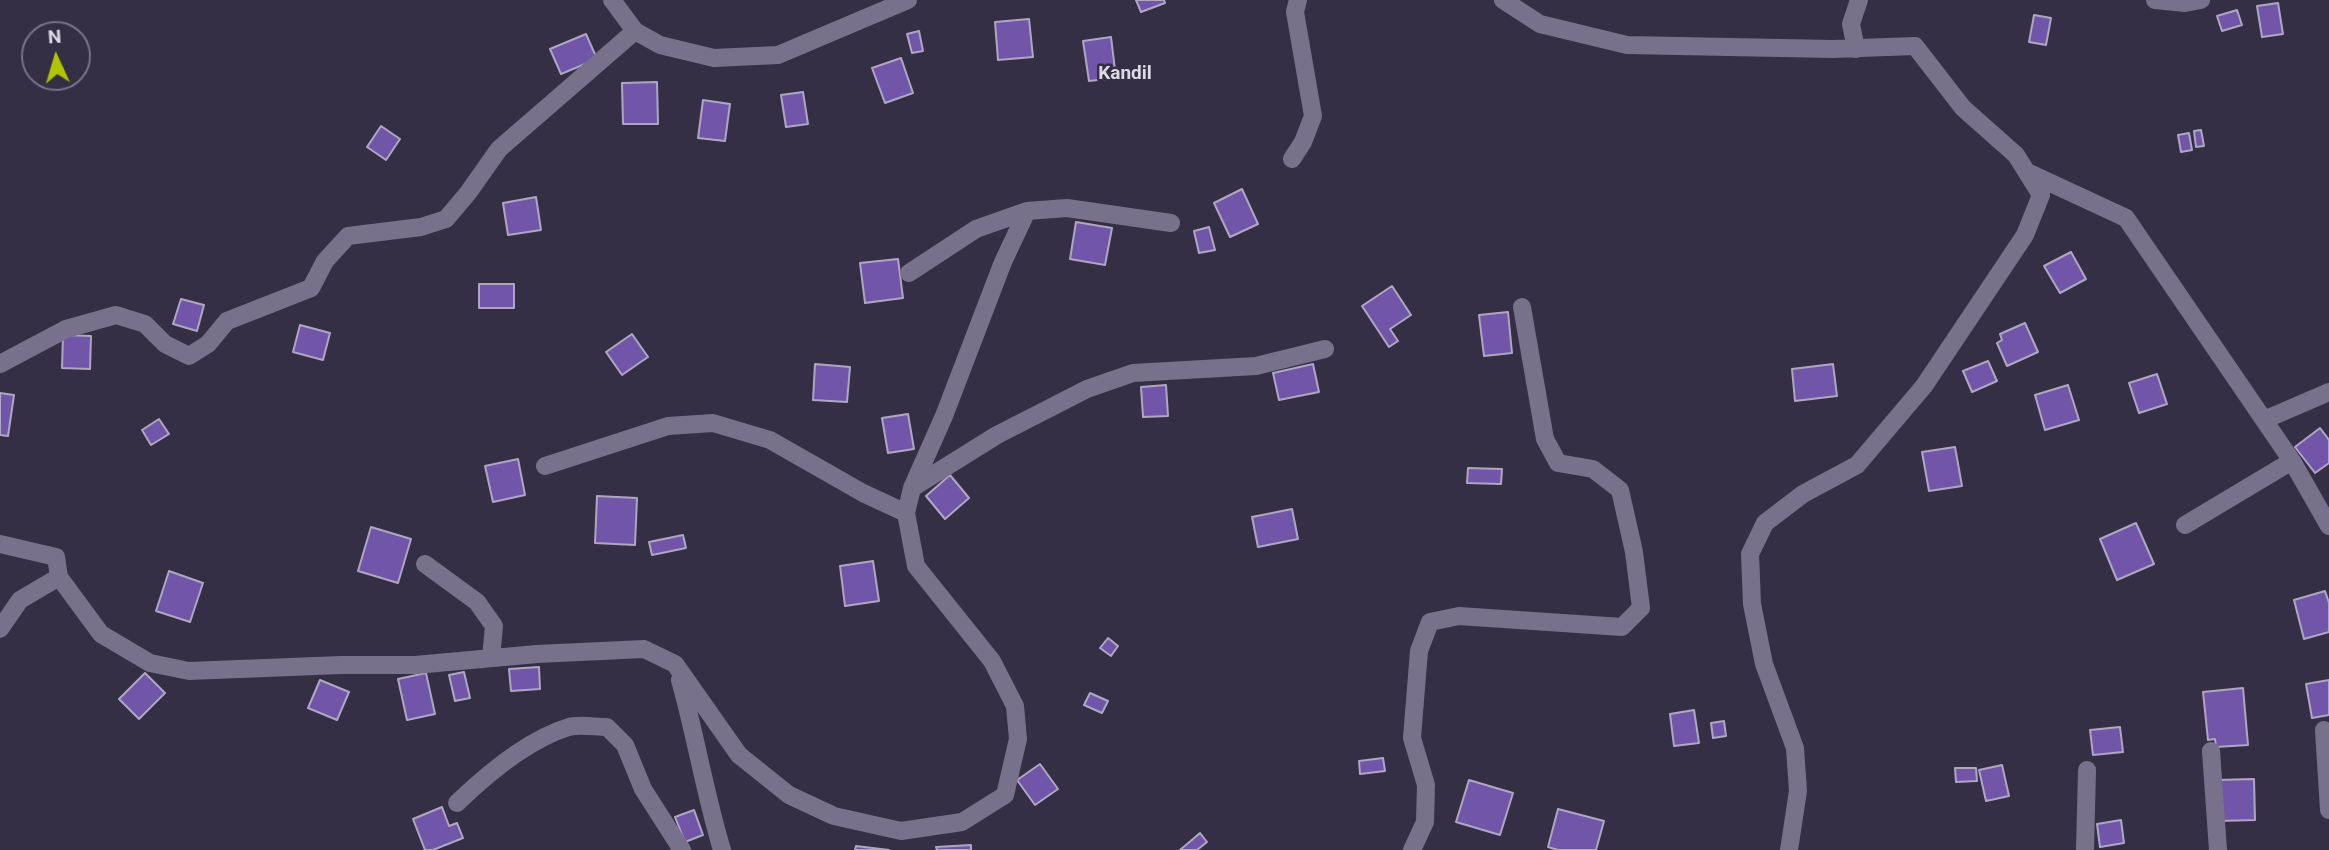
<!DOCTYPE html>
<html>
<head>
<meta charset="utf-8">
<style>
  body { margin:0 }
  #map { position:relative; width:2329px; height:850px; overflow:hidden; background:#352f45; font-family:Roboto,sans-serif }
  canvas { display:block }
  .north { position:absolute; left:21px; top:21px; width:70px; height:70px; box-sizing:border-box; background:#352f45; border:2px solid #787385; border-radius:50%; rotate:356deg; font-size:19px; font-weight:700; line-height:28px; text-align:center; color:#dcd8e6 }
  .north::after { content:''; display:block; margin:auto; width:24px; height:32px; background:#b1c500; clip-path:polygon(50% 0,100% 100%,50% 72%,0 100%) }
</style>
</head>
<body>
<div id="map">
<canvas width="2329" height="850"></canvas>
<div class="north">N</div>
</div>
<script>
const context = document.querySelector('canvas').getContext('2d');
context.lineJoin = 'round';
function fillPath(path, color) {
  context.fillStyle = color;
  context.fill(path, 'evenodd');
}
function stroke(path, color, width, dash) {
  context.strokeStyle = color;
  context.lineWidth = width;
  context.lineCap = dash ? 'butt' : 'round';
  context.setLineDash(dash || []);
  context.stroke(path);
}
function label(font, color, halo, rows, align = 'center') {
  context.font = font + ' Roboto,sans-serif';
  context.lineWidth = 5;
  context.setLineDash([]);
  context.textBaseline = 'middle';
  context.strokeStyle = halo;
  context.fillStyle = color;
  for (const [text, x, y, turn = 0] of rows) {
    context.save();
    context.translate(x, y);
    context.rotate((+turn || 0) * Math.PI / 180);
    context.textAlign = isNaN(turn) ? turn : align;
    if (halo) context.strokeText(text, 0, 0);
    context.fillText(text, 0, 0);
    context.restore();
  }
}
const building = new Path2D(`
  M1136 0H1164L1165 3 1141 12Z
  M2278 3 2283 34 2262 37 2257 6Z
  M2237 10 2242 25 2222 31 2217 16Z
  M2034 15 2051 18 2046 45 2029 42Z
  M1029 19 1033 57 998 60 995 22Z
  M919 31 923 51 912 53 907 34Z
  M586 34 597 59 561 74 550 49Z
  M1111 37 1116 78 1089 81 1083 41Z
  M901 58 913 93 885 103 872 68Z
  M657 82 658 124H623L622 83Z
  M803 92 808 124 786 127 781 95Z
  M703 100 730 104 725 141 698 138Z
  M381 126 400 139 386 160 367 147Z
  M2201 130 2204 146 2196 147 2194 131Z
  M2189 133 2192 150 2181 152 2178 135Z
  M1242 189 1258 224 1230 237 1214 203Z
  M536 197 541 230 508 235 503 203Z
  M1076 222 1112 228 1105 265 1070 259Z
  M1209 227 1215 250 1199 253 1194 231Z
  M2071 252 2086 279 2060 293 2044 266Z
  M898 259 903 298 865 303 860 263Z
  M479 284H514V308H479Z
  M1392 286 1411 315 1390 329 1398 341 1389 347 1362 306Z
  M181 299 204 305 197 331 173 324Z
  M1508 312 1512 353 1484 356 1479 315Z
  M2025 323 2038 352 2007 366 1997 343 2002 340 2000 334Z
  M300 325 330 333 323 360 293 352Z
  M632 334 648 357 622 375 606 352Z
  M63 335 91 336 90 369 62 368Z
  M1988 361 1997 381 1972 392 1963 371Z
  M815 364 850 367 847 402 813 400Z
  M1313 364 1319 392 1279 400 1273 373Z
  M1833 364 1837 396 1795 401 1792 369Z
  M2157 374 2167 404 2139 413 2129 383Z
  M1166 385 1168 416 1143 417 1141 387Z
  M2068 385 2079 420 2045 430 2035 395Z
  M0 393 14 395 8 436 0 435Z
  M908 414 914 449 888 453 882 418Z
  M159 419 169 434 151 445 142 430Z
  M2320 428 2329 440V463L2315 473 2295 447Z
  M1955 447 1962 486 1929 491 1922 452Z
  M518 459 525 495 493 502 485 466Z
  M1468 468 1502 469 1501 484 1467 483Z
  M950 475 969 498 945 519 926 496Z
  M597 496 637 498 635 545 595 543Z
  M1292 509 1298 539 1258 547 1252 517Z
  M2136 523 2154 564 2117 580 2100 539Z
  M371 527 411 539 398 583 358 571Z
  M683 535 686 548 652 555 649 542Z
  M873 561 879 601 845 606 840 566Z
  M169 571 203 583 190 622 156 611Z
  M2325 591 2329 603V632L2304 639 2294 600Z
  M1108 638 1118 646 1111 656 1100 648Z
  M539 667 540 689 511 691 509 669Z
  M464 672 470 698 455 701 449 675Z
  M145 673 165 693 139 719 119 699Z
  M426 673 435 714 407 720 398 679Z
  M320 680 349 692 337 720 308 708Z
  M2329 680V715L2312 718 2306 684Z
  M2243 688 2248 745 2216 747 2215 739 2208 740 2203 692Z
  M1090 693 1108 701 1102 713 1084 705Z
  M1694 710 1699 743 1674 746 1670 714Z
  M1724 721 1726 736 1713 738 1711 723Z
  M2120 727 2123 752 2093 755 2090 730Z
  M1383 758 1385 771 1360 774 1359 761Z
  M1040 764 1058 789 1035 805 1017 780Z
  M2002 765 2009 796 1986 801 1979 770Z
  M1955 768H1976L1977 781 1956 782Z
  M2254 779 2255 820 2219 821 2217 780Z
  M1469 780 1513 793 1500 835 1456 822Z
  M442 807 449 826 457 823 463 838 433 850H425L413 819Z
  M1558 809 1604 821 1596 850H1558L1548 847Z
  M694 810 703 835 685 842 675 817Z
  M2121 820 2124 843 2100 847 2097 824Z
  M1200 833 1207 842 1197 850H1180Z
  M971 845V850H937L936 847Z
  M856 846 889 850H855Z`);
fillPath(building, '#7055a8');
stroke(building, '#aea7c2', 2);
stroke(new Path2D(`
  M612 0 635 31 660 45 714 58 778 55 908 0
  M1503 0 1540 24 1627 45 1832 49 1915 46 1963 108 2016 155 2041 195 2025 235 1924 386 1857 465 1803 494 1765 523 1750 554 1752 604 1764 664 1795 748 1798 791 1789 850
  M2155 0 2185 3 2201 0
  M1856 49 1851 24 1859 0
  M1292 159 1303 142 1313 116 1295 12 1298 0
  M2027 172 2126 218 2292 461 2329 526
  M909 273 976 229 1027 211
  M0 364 66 329 116 315 145 324 165 344 189 356 208 344 227 321 311 288 325 261 348 236 421 227 446 219 468 193 499 149 635 31
  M2264 420 2329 392
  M545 466 668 426 713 423 770 440 863 493 906 513
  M912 488 997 435 1087 389 1133 373 1256 366 1325 349
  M2185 525 2292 461
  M0 544 56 557 59 577
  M425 564 477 602 494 626 491 658
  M0 629 20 600 59 577 101 634 150 663 189 671 341 665H415L537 654 644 649 675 664 739 755 789 795 834 816 901 831 962 822 1005 795 1018 739 1015 706 992 661 916 566 906 513 912 488 944 416 1003 262 1027 211 1067 208 1171 223
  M680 680C696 737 705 794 722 850
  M2324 730 2329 810
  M2211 751 2218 850
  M457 803C486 775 529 739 569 727 580 724 595 727 607 727L625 745 643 789 682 850
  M1412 850 1425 822 1426 785 1412 738 1419 651 1430 622 1459 616 1622 627 1641 608 1634 552 1620 490 1593 469 1558 463 1545 439 1522 307
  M2085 850 2087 770`), '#78718b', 18);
label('bold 19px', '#dcd8e6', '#352f45', [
  ["Kandil",1125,74]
]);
</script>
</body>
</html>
